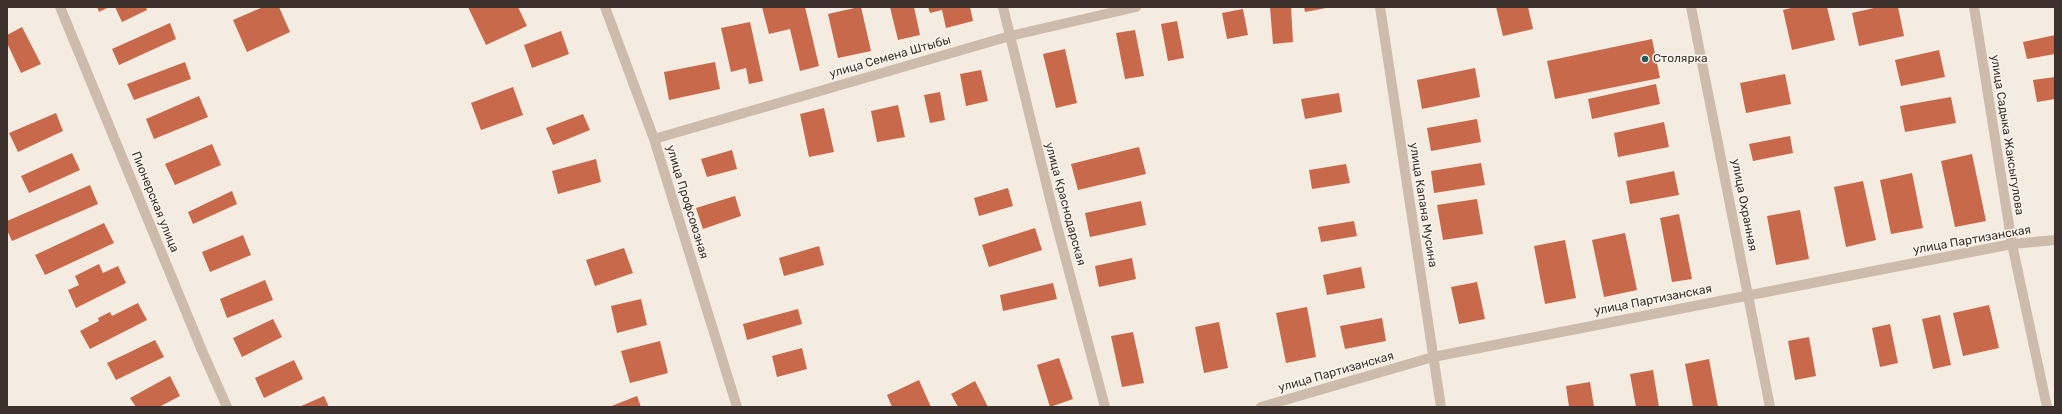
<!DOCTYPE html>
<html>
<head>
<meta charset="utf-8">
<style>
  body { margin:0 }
  #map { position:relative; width:2062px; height:414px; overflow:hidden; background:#f4ebe1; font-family:Rubik,sans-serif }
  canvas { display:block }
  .frame { position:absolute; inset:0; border:8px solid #3b302b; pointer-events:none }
</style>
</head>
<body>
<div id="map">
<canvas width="2062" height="414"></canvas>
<div class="frame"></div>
</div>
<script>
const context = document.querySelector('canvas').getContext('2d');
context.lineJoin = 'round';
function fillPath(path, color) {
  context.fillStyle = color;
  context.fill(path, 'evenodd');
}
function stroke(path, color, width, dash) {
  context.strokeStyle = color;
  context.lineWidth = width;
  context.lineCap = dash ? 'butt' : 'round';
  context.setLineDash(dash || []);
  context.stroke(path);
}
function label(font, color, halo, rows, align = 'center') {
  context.font = font + ' Rubik,sans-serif';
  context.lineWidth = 3;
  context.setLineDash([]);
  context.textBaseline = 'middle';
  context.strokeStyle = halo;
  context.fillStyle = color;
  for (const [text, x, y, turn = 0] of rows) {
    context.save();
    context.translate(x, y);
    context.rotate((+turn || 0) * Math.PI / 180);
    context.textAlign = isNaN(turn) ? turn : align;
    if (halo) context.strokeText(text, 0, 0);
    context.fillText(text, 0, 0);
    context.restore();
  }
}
fillPath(new Path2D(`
  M97 7H109L99 12Z
  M115 7H146L147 10 122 22Z
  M263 7H279L290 32 247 52 233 20Z
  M468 7H518L527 26 486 45Z
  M762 7H805L819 66 800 71 790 29 769 34Z
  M859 7H861L871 51 838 58 828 14Z
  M890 7H914L920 35 898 40Z
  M928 7H970L973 21 946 28 942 10 930 13Z
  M1270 7H1291L1293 42 1273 44Z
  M1304 7H1326V8L1305 12Z
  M1496 7H1528L1533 29 1503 36Z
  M1795 7H1827L1835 40 1792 50 1783 10Z
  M1878 7H1898L1904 36 1859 46 1852 13Z
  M1243 9 1248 35 1227 39 1222 13Z
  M1177 21 1184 58 1168 61 1161 24Z
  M750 22 763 81 749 84 746 68 731 72 721 28Z
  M170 23 176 39 119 65 112 49Z
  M22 27 41 64 21 73 7 43V35Z
  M1135 30 1144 76 1125 79 1116 33Z
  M561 31 569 54 532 68 524 45Z
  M2055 35V54L2027 59 2023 42Z
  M1652 39 1660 78 1555 99 1547 61Z
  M1065 49 1077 103 1056 108 1043 54Z
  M1939 50 1945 77 1901 86 1895 60Z
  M185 62 191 79 134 100 127 84Z
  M715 62 720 89 669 100 664 72Z
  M1475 68 1480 97 1422 109 1417 80Z
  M981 70 988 101 966 106 960 74Z
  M1785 74 1791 104 1746 113 1740 83Z
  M2055 77V99L2037 102 2033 80Z
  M1656 84 1660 104 1592 119 1588 99Z
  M513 87 523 115 481 130 471 103Z
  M940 92 945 120 930 123 924 95Z
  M1339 93 1342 112 1305 119 1301 99Z
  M199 96 208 117 154 139 146 119Z
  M1951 97 1956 123 1905 132 1900 106Z
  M898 105 905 137 877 142 871 111Z
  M824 108 834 152 809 157 800 114Z
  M56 113 63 131 18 152 9 133Z
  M583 114 590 130 553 145 546 128Z
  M1477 119 1481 142 1431 151 1427 128Z
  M1664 122 1669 147 1618 157 1614 133Z
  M1790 136 1793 153 1753 161 1749 144Z
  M212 144 221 165 175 185 165 164Z
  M1139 147 1146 174 1078 190 1071 164Z
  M732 150 737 169 707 177 701 159Z
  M72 153 80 170 29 193 21 176Z
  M1972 154 1986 221 1955 227 1941 161Z
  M596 159 601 182 558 194 552 171Z
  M1481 163 1485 185 1434 193 1431 171Z
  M1346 164 1350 183 1312 189 1309 170Z
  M1674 171 1679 195 1630 204 1626 181Z
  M1912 173 1923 228 1891 234 1880 180Z
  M1863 181 1876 240 1846 247 1834 187Z
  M90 185 98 204 12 241 7 230V221Z
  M1008 188 1013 206 979 216 974 198Z
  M232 191 237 204 193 224 188 212Z
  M735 196 741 216 703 229 696 208Z
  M1477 199 1483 234 1443 240 1437 205Z
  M1141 201 1146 225 1090 237 1085 213Z
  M1800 210 1809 259 1776 265 1767 216Z
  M1679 214 1692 279 1672 282 1660 218Z
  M1354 221 1357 236 1321 242 1318 227Z
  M104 223 114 243 45 275 35 255Z
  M1035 228 1042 250 989 267 982 245Z
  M1625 233 1637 290 1604 297 1592 240Z
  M243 235 251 255 210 272 202 252Z
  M1565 240 1576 298 1545 304 1534 246Z
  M819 246 824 265 784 276 779 258Z
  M624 248 633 273 595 286 586 260Z
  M1132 258 1136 279 1099 287 1095 266Z
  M99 264 103 273 118 266 126 283 76 308 68 290 79 285 75 276Z
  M1361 267 1365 288 1327 295 1323 275Z
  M265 280 273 300 227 318 220 299Z
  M1477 282 1485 319 1459 324 1451 287Z
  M1053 283 1057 299 1003 311 1000 295Z
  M641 299 647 325 617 333 611 306Z
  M138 303 147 320 90 349 80 331 99 321 98 318 110 312 112 316Z
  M1989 305 1999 348 1963 356 1953 313Z
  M1307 307 1316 357 1286 363 1276 313Z
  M798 309 802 324 747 340 743 324Z
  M1940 315 1951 365 1933 369 1922 319Z
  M1382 318 1386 341 1345 349 1340 326Z
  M273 319 282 337 242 357 233 338Z
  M1219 322 1228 368 1204 373 1195 327Z
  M1890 324 1898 363 1880 367 1872 328Z
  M1133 332 1144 383 1122 387 1111 336Z
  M1809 337 1816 376 1795 380 1788 341Z
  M155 340 164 357 116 380 107 363Z
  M660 341 668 373 630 383 621 351Z
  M802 348 807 369 777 377 772 356Z
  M1059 358 1073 399 1050 407 1037 365Z
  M1709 359 1718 407H1693L1685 364Z
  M294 360 303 379 264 398 255 378Z
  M1653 370 1659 407H1636L1630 374Z
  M170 376 180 396 159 407H136L130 398Z
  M919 380 931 407H892L887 395Z
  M975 381 988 407H958L951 394Z
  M1590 382 1594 407H1569L1566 386Z
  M324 396 329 407H299Z
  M637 396 641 407H609Z`), '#c8694b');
stroke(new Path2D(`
  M60 7 203 353 227 407
  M605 7 654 139 737 407
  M1003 7 1054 215 1105 407
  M1380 7 1441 407
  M1691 7 1770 407
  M1974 7 2012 244 2047 407
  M654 139 1010 36 1136 7
  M1261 407 1433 357 2012 244 2055 240`), '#cdbbac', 10);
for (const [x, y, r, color] of [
  [1645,59,4,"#1f5a5e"]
]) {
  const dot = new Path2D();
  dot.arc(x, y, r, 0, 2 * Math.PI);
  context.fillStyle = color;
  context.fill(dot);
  stroke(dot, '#fbf5ee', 1.5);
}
label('12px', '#3b302b', '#fbf5ee', [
  ["улица Семена Штыбы",890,57,-16],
  ["улица Садыка Жаксыгулова",2007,135,81],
  ["Пионерская улица",155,202,68],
  ["улица Профсоюзная",687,202,73],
  ["улица Краснодарская",1065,204,75],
  ["улица Капана Мусина",1423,205,81],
  ["улица Охранная",1744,205,79],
  ["улица Партизанская",1972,240,-10],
  ["улица Партизанская",1653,300,-11],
  ["улица Партизанская",1336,372,-16]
]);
label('12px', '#3b302b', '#fbf5ee', [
  ["Столярка",1653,59]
], 'left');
</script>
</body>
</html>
